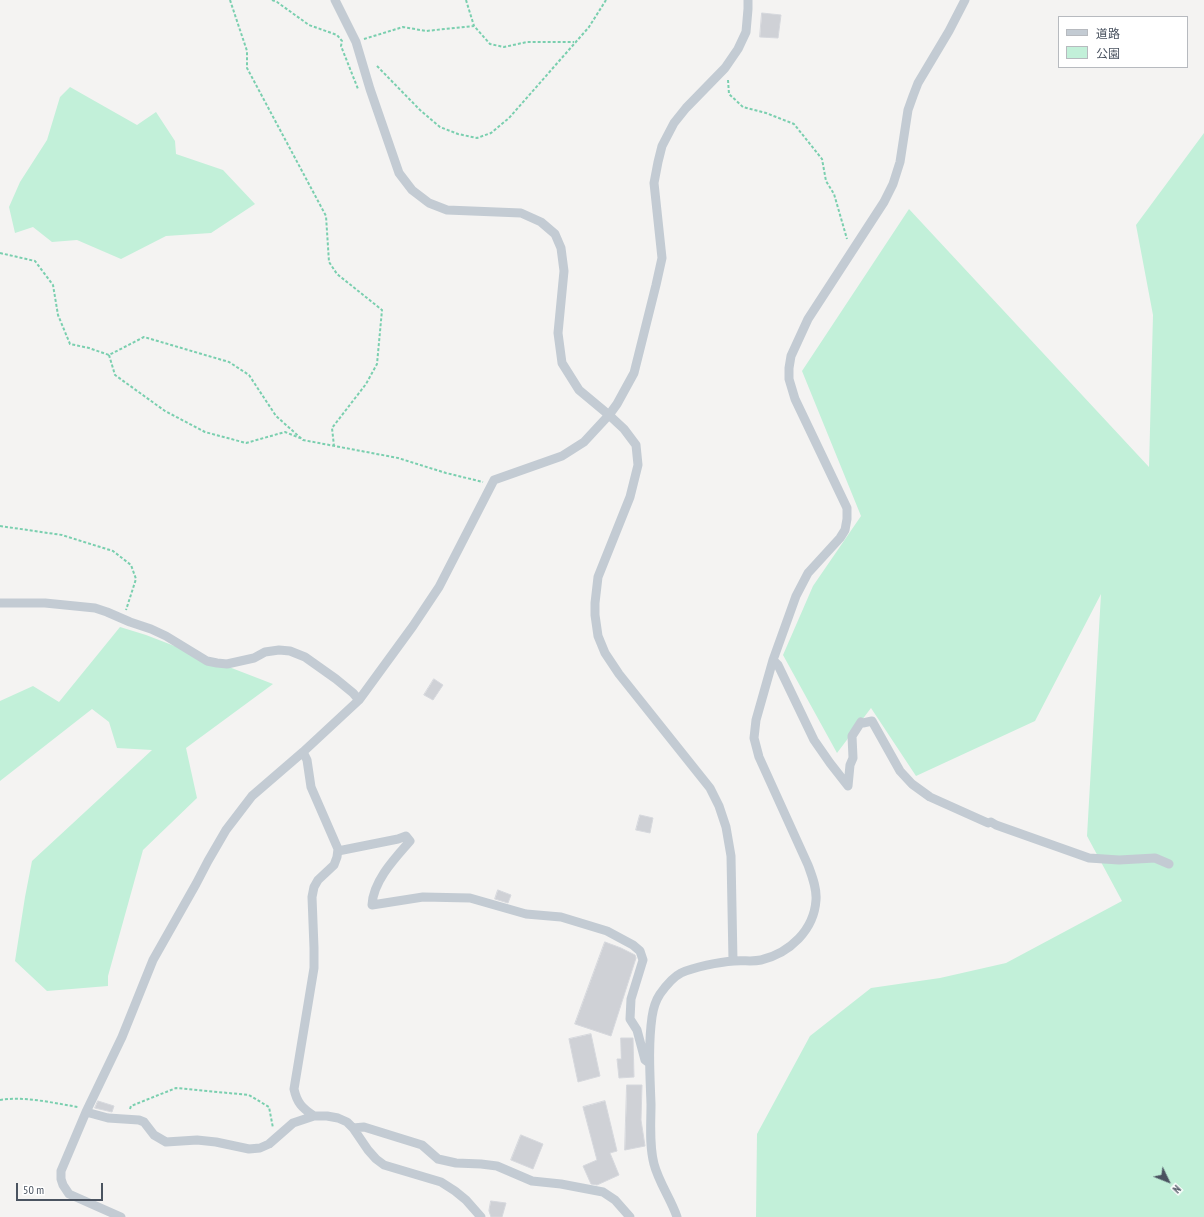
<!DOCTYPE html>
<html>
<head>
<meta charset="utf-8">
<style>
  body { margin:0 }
  #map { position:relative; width:1204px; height:1217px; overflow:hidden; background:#f4f3f2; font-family:"PT Sans Narrow","Noto Sans JP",sans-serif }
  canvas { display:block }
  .legend { position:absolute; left:1058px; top:16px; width:130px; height:52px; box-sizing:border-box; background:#fff; border:1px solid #b7babf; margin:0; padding:5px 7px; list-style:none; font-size:12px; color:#4a5360 }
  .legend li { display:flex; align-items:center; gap:8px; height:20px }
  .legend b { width:20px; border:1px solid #b7babf }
  .north { position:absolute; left:1148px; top:1161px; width:40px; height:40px; -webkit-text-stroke:3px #fff; paint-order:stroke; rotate:133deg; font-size:11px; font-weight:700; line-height:16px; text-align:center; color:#4a5360 }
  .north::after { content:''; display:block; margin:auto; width:14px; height:18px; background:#4a5360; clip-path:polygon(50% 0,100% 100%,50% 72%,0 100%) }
  .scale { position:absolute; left:16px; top:1183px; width:87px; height:18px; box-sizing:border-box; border:2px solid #4a5360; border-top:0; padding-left:5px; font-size:12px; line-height:14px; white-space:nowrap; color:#4a5360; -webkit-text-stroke:3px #fff; paint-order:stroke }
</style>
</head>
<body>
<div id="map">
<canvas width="1204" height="1217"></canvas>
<ul class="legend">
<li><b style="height:5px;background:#c3cbd3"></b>道路</li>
<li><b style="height:11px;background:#c2f0d9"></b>公園</li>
</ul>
<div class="north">N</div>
<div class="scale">50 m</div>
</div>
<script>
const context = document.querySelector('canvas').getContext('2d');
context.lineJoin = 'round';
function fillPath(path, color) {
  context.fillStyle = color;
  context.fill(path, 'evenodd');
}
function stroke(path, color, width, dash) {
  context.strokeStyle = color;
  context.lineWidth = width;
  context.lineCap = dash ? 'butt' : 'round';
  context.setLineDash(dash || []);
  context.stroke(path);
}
fillPath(new Path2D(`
  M70 87 137 125 156 112 175 141 176 154 223 170 255 204 211 233 166 236 121 259 77 240 52 242 33 227 15 233 9 207 20 182 47 140 60 97Z
  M1204 133V1217H756L757 1134 810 1036 871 988 940 978 1006 963 1122 901 1087 836 1101 594 1035 721 916 776 871 708 837 753 783 655 813 586 861 516 802 371 909 209 1149 467 1153 315 1136 225Z
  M120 627 146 635 273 684 186 748 197 798 143 850 108 976V986L47 991 15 961 25 897 32 861 152 750 117 748 109 722 92 709 0 781V701L33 686 59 702Z`), '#c2f0d9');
const building = new Path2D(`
  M762 13 781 15 778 38 760 37Z
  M434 679 443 685 433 700 424 695Z
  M640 815 653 818 650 833 636 830Z
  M498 890 511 895 508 903 495 899Z
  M605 942 621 948 635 955 636 958 611 1036 575 1024Z
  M591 1034 600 1076 578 1082 569 1039Z
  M621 1038H633L634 1077 619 1078 617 1059H621Z
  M627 1085H642L641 1120 645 1146 625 1150Z
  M98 1101 114 1106 112 1112 95 1108Z
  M605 1101 617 1151 610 1153 619 1175 597 1185 591 1184 583 1166 597 1160 583 1107Z
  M521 1135 543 1144 533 1169 511 1160Z
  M491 1201 506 1203 502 1217H491L489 1211Z`);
fillPath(building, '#cfd1d6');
stroke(building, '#d6d8dd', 1);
stroke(new Path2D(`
  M230 0 247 51V68L326 216 329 262 337 274 382 310 377 364 366 384 332 428 334 446
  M272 0 277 2 309 25 337 35 342 41 341 46 358 89H359
  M466 0 474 26
  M364 39 403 27 426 31 474 26 490 44 504 47 527 42H574
  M377 66 420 110 440 127 458 134 477 138 491 133 509 118 589 27 606 0
  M728 80 729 94 743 107 766 113 794 124 822 159 826 181 834 194 847 239
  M0 253 35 261 53 285 58 315 70 344 89 348 109 355 144 337 229 362 249 375 276 416 303 440 398 458 446 473 483 482
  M109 355 115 375 165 411 205 432 246 443 285 432 300 438
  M0 526 62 535 113 551 131 565 136 579 126 610
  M0 1100C25 1096 53 1103 78 1107
  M130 1109 131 1106 176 1088 249 1095 269 1107 273 1128`), '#7acfaf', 2, [3, 2]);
stroke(new Path2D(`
  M335 0 356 42 370 89 399 173 412 190 429 203 447 210 521 213 541 222 555 234 561 248 564 271 558 333 562 363 579 390 609 415 624 429 636 445 638 465 630 497 598 577 595 603V615L598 636 605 653 619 674 710 788 719 806 726 827 731 856 733 961
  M0 603H45L95 608 107 612 130 622 151 629 166 636 207 661 217 663 227 664 254 658 265 652 279 650 290 651 305 657 336 679 353 693 359 700
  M773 660 778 665 814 740 830 763 848 786 850 765 853 758 852 736 861 722 863 723 872 721 900 771 912 784 930 797 988 823 991 822 996 825 1089 858 1119 860 1155 858 1169 864
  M303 752 307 760 311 787 338 849 337 857 334 865 318 880 314 887 312 897 314 948V968L294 1089C297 1103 302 1108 314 1116
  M338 851 398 839 406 836 410 841C395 858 373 881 372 905L423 897 470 898 526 914 561 917 607 931 633 945 640 951 643 960 631 999 630 1019 637 1030 645 1060 649 1063
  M86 1112 108 1118 139 1120 144 1122 154 1135 166 1142 197 1140 216 1142 249 1149 260 1148 269 1144 293 1123 314 1116H327L338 1118 347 1122 353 1128 368 1150 376 1159 384 1165 441 1182 455 1191 466 1200 481 1217
  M353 1128 364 1127 422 1145 438 1159 456 1163 481 1164 497 1166 532 1181 561 1184 603 1192 615 1200 630 1217
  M121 1217 69 1194 63 1185 61 1179V1171L86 1112 122 1037 153 960 196 884 208 861 226 830 252 796 303 752 359 700 413 626 439 587 494 480 562 456 584 442 609 415 617 404 634 373 656 285 662 258 654 183 658 162 662 146 674 123 686 108 725 68 738 49 746 32 748 9V0
  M677 1217C671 1199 659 1183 654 1164 649 1145 651 1124 651 1104 650 1075 648 1046 652 1017 653 1010 656 1000 660 994 665 987 673 977 681 973 694 967 719 962 734 961 743 960 752 962 761 960 790 953 814 930 816 900 817 888 812 876 808 865L759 757 754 738 756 720 773 660 796 596 808 573 840 538 845 530 847 519V508L795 399 789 379V368L791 356 808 319 884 202 893 184 900 162 908 110 913 96 918 83 949 31 965 0`), '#c3cbd3', 9);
</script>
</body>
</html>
